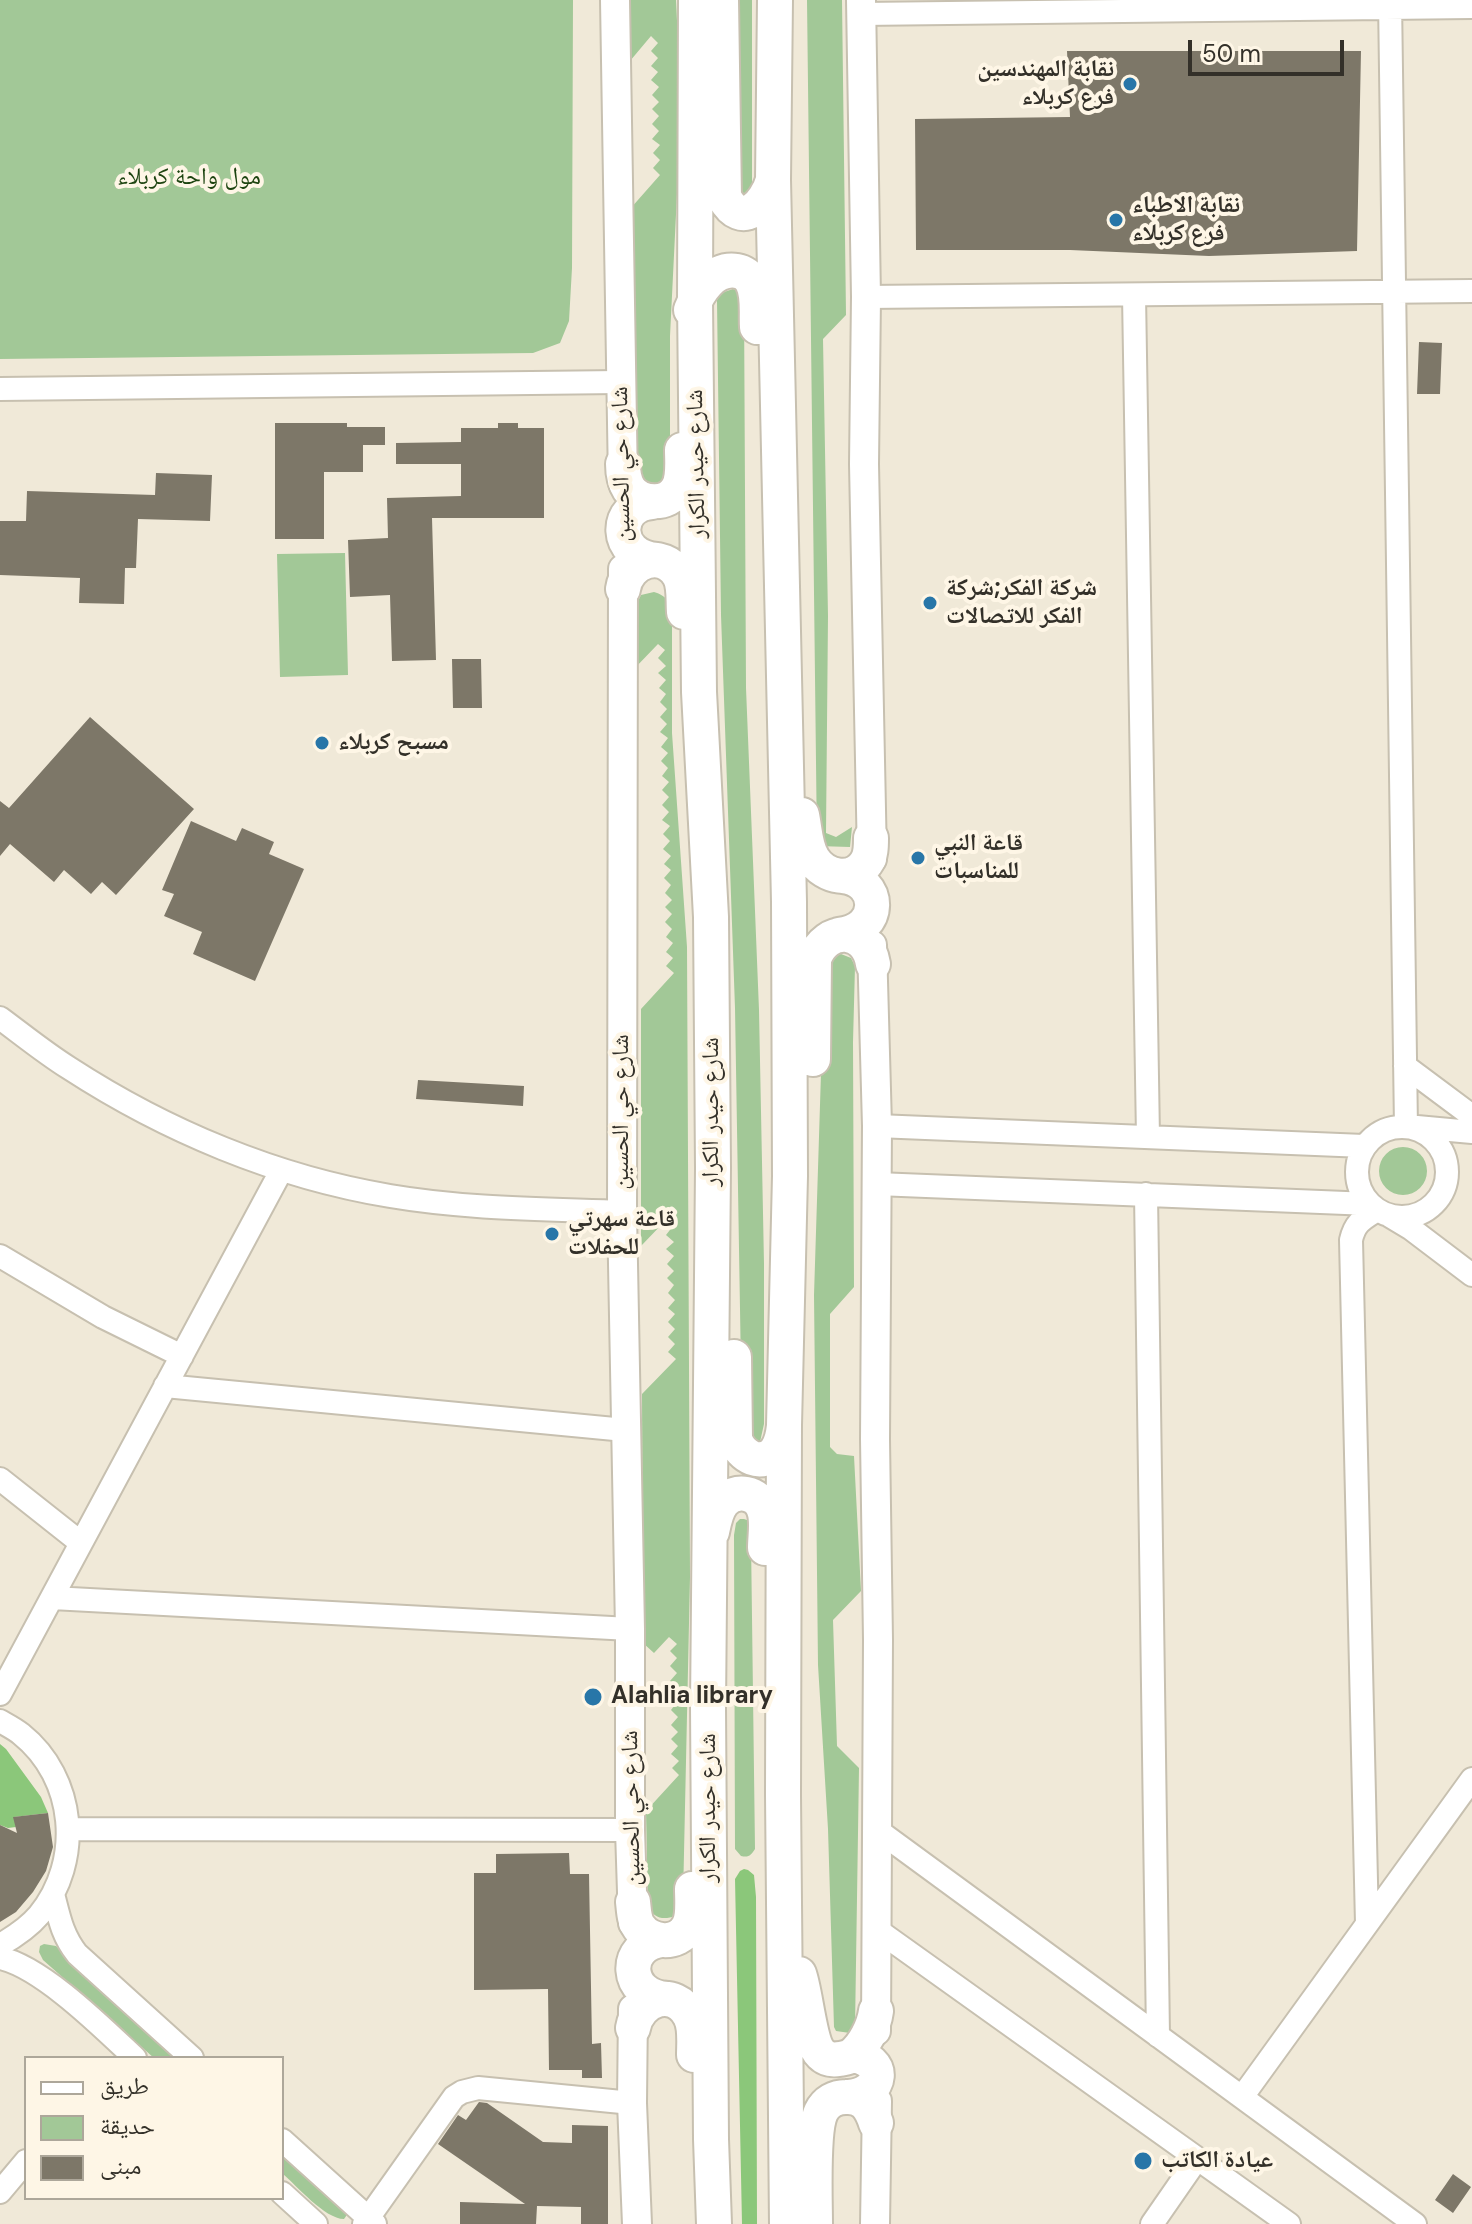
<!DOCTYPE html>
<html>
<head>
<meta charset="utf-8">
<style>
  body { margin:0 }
  #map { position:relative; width:1472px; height:2224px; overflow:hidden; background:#f0e9d8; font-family:"DM Sans","Noto Naskh Arabic",sans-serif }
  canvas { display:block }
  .legend { position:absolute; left:24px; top:2056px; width:260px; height:144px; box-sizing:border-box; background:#fef6e6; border:2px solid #ada79a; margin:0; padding:10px 14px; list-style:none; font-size:24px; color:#333029 }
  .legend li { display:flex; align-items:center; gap:16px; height:40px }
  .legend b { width:40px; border:2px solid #ada79a }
  .scale { position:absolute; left:1188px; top:40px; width:156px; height:36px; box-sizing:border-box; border:4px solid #333029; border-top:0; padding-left:10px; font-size:24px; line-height:28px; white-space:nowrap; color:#333029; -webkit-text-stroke:6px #fef6e6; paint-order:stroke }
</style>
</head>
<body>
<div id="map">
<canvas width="1472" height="2224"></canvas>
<ul class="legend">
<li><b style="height:10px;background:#fff"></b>طريق</li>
<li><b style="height:22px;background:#a2c897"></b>حديقة</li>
<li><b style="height:22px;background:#7d7768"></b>مبنى</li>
</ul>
<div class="scale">50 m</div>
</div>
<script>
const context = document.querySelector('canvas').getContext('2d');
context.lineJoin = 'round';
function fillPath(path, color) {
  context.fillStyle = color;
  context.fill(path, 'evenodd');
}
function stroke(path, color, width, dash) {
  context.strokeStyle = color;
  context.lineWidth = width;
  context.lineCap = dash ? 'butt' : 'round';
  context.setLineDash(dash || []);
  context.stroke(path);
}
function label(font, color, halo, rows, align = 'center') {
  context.font = font + ' "DM Sans","Noto Naskh Arabic",sans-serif';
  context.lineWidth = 8;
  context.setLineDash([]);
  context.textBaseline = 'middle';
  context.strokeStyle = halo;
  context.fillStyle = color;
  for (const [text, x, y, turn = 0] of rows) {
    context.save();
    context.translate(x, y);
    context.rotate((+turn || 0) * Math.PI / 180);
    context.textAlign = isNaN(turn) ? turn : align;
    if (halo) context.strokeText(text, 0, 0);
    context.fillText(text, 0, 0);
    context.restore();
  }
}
fillPath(new Path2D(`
  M0 0H573L572 268 569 321 560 343 533 353 0 359Z
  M629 0H676L680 83 678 174 670 336V469L663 483 651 486 635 477 630 209 660 175 653 168 660 160 653 153 660 145 652 139 659 131 652 124 659 116 652 109 659 102 652 95 659 87 651 80 658 72 651 66 658 58 651 51 658 43 651 36 630 61Z
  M728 0H752V186L750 194 741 200Z
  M807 0H842L846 315 823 339 828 616 826 833 836 837 852 827 850 847 817 846Z
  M733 289 740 292 744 298 746 688 759 1010 764 1264V1424L760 1442 753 1445 742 1429 735 1008 721 615 717 300 721 293Z
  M345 553 348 675 280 677 277 554Z
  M654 592C667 596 670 602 672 615V733L687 947 690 1577 683 1899 676 1916C663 1920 654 1919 648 1906L646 1811 679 1775 672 1768 679 1761 671 1754 678 1746 671 1739 678 1732 671 1725 678 1717 671 1710 677 1702 670 1695 677 1688 670 1681 677 1673 670 1666 677 1658 670 1651 677 1644 669 1637 654 1653 643 1643 642 1394 676 1359 668 1352 675 1344 668 1337 675 1329 668 1322 675 1314 668 1308 675 1300 668 1293 674 1285 667 1278 674 1271 667 1264 674 1256 666 1249 674 1242 666 1235 673 1226 666 1220 641 1246V1009L674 973 666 966 673 958 666 952 673 943 666 937 672 929 665 922 672 914 665 907 672 900 665 893 671 885 664 878 671 870 664 864 671 856 663 849 670 841 663 834 670 826 662 820 669 812 662 805 669 797 662 790 669 782 662 776 668 768 661 761 668 753 661 747 668 738 660 732 667 724 660 717 667 709 660 702 666 694 659 688 666 680 658 673 666 666 658 658 665 650 658 644 633 670 637 603 641 595Z
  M841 954 851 958 855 966 853 1042 854 1287 830 1314V1447L837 1454 854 1456 861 1591 833 1620 837 1746 859 1768 855 2028 850 2033 836 2031 834 2027 828 1829 818 1665 814 1295 824 978 834 956Z
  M1379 1171a24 24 0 1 1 48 0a24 24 0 1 1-48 0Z
  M740 1519H744L750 1521 751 1540 755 1849C751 1855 749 1858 741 1856L735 1849 734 1535 736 1523Z
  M44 1944 56 1946 181 2058H154L43 1960 39 1952 40 1946Z
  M282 2149 349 2212 344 2219C325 2219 297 2186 282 2173Z`), '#a2c897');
fillPath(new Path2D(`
  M0 1744 6 1749 41 1797 48 1813 14 1817 16 1827 8 1828 0 1825Z
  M744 1869 748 1870 754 1875 756 1897 757 2224H742L735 1879 740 1871Z`), '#8bc77a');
fillPath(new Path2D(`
  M1067 51H1361L1357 251 1209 256 1070 250H916L915 119 1070 117Z
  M1419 342 1442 343 1440 394H1417Z
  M275 423H347V427H385V445H363V472H324V539H275Z
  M498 423H518V428H544V518H432L436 660 392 661 390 595 350 597 348 540 388 538 387 498 461 496V464H396V443L461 442V428H498Z
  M156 473 212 475 210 521 138 519 136 568H125L124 604 79 603 80 578 0 575V521H26L27 491 155 495Z
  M452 659H481L482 708H453Z
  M90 717 194 809 116 895 102 882 91 894 64 870 54 882 10 844 0 856V801L9 808Z
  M191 821 236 841 242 828 274 842 269 854 304 869 255 981 193 954 202 932 164 916 174 894 162 890Z
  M418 1080 524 1086 523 1106 416 1099Z
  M48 1813 53 1847 46 1871 33 1892 16 1912 0 1922V1825L17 1833 13 1817Z
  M569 1853 570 1874H589L592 2044 601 2043 602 2078H582V2070H549L548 1989 474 1990V1873H496V1854Z
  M479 2102 487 2103 543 2142 572 2143V2125L608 2126V2224H581V2207L537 2206 536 2224H460V2202L525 2204 438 2144 458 2115 466 2120Z
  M1453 2174 1471 2187 1453 2213 1435 2200Z`), '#7d7768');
const minor = new Path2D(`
  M1390 0 1406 1127
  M861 14 1472 7
  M1134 295 1148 1137
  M866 297 1472 291
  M0 389 620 382
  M0 1018C23 1035 45 1053 69 1068 166 1131 276 1177 390 1196 466 1209 545 1209 622 1212
  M1405 1066 1472 1116
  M877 1126 1364 1146
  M1357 1172a45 45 0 1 1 90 0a45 45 0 1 1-90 0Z
  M1417 1127 1472 1132
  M877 1184 1370 1204
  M1146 1194 1158 2036
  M1390 1216 1410 1228 1472 1275
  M0 1256 103 1317 182 1356
  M165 1386 625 1430
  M0 1479 81 1543
  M52 1598 630 1629
  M0 1694 281 1171
  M0 1721C7 1725 15 1729 21 1734 76 1778 83 1861 39 1915 28 1928 14 1937 0 1945
  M69 1829 630 1830
  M876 1829 1415 2224
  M53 1894C59 1917 62 1935 77 1954L192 2058
  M1367 1924 1351 1240C1355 1222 1363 1219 1377 1210
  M876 1929 1289 2224
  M0 1958C42 1967 103 2028 135 2058
  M1242 2097 1472 1779
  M282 2140 375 2224
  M0 2192 26 2161
  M282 2193 316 2224
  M364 2224 454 2097 462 2092 478 2088 632 2103
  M1152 2224 1197 2159`);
const major = new Path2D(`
  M615 0 623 483
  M861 0 866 297 864 464 872 859
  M623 569 622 1212 630 1629V1830L633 1923
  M872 945 877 1126 875 1439 878 1640 876 2031
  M633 2009 632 2103 637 2224
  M875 2224 877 2101`);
const highway = new Path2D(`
  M696 0 695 301 699 692 711 917 713 1168 708 1707 711 2139 714 2224
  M721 0 724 197C742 231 766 204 773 180
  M775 0 773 180 789 902 790 1176 784 1425 783 1795 787 2224
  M691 310C698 292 713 267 737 271 743 272 749 276 752 282 759 295 756 313 757 327
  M623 464C623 472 624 481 629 489 640 504 668 507 678 488 684 477 682 462 682 450
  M652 502C613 505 613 557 657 560
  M623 589C627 561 663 548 679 575 685 585 683 600 684 612
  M802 815C805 829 805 846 813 859 825 878 853 883 866 863 871 856 871 846 871 838
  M839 935C884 930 881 880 843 876
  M813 1059 814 959C826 925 867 927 873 964
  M734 1357 735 1439C741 1457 762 1468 776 1451 782 1443 783 1435 784 1426
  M712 1532C714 1522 716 1510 723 1502 735 1488 759 1492 764 1510 768 1521 765 1536 765 1548
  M633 1902C634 1910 634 1920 639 1927 650 1943 678 1946 688 1927 694 1917 692 1900 692 1889
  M662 1940C622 1945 624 1996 667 1999
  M799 1974C806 1993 809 2043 821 2054 826 2059 833 2060 839 2059 842 2059 849 2057 851 2056 864 2047 874 2026 876 2011
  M633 2028C638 1999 675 1986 690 2016 696 2027 694 2043 694 2055
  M849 2097C884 2094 887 2059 852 2055
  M815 2224C815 2200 812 2131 821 2112 826 2102 835 2097 846 2097 864 2096 871 2108 876 2123`);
stroke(minor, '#c7c0b0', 26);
stroke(major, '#c7c0b0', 32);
stroke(highway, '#c7c0b0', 38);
stroke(minor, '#fff', 22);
stroke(major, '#fff', 28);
stroke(highway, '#fff', 34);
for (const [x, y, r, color] of [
  [1130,84,8,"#2876a8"],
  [1116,220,8,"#2876a8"],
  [930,603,8,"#2876a8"],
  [322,743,8,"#2876a8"],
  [918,858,8,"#2876a8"],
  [552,1234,8,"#2876a8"],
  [593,1697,10,"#2876a8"],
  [1143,2161,10,"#2876a8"]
]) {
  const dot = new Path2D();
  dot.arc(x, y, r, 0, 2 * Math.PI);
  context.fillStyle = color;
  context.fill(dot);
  stroke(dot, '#fef6e6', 3);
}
label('bold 24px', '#333029', '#fef6e6', [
  ["نقابة المهندسين",1114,70,"right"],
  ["فرع كربلاء",1114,98,"right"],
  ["نقابة الاطباء",1132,206],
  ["فرع كربلاء",1132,234],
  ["شركة الفكر;شركة",946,589],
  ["الفكر للاتصالات",946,617],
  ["مسبح كربلاء",338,743],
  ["قاعة النبي",934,844],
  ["للمناسبات",934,872],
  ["قاعة سهرتي",568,1220],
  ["للحفلات",568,1248],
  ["Alahlia library",611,1697],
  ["عيادة الكاتب",1161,2161]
], 'left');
label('24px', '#1d4410', '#fef6e6', [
  ["مول واحة كربلاء",189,178]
]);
label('24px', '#333029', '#fef6e6', [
  ["شارع حي الحسين",622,464,-91],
  ["شارع حيدر الكرار",697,464,-91],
  ["شارع حي الحسين",622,1112,-90],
  ["شارع حيدر الكرار",712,1112,-90],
  ["شارع حي الحسين",632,1808,-91],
  ["شارع حيدر الكرار",709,1808,-90]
]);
</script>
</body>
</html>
